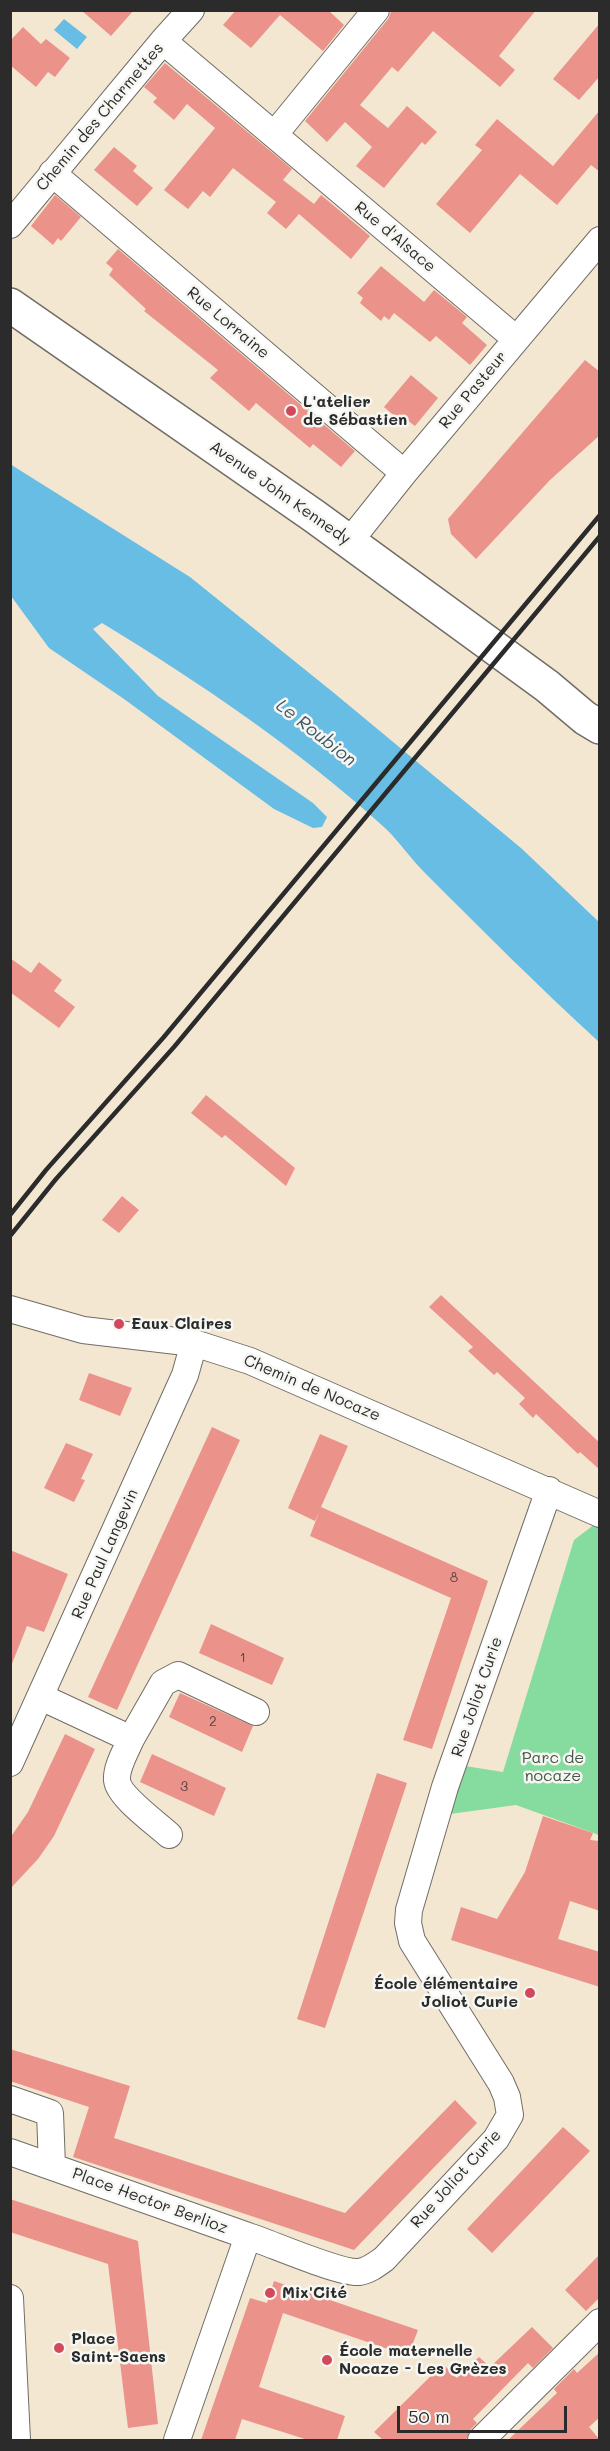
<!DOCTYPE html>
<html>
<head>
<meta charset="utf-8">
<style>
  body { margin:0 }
  #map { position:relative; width:610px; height:2451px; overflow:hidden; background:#f3e7d2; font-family:Mali,sans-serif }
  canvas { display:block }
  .frame { position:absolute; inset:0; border:12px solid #2b2b2b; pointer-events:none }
  .scale { position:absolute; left:397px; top:2406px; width:170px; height:27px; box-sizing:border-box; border:3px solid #2b2b2b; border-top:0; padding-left:8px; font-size:18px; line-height:21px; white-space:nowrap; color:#2b2b2b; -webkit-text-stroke:4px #f6f6f2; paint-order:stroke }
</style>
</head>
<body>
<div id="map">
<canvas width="610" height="2451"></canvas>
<div class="frame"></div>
<div class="scale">50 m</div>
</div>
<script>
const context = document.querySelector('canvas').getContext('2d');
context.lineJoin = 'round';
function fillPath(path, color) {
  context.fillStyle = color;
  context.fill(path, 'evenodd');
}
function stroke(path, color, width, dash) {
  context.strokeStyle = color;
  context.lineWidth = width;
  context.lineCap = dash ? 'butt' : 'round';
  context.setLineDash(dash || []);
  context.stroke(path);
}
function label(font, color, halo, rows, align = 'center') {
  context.font = font + ' Mali,sans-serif';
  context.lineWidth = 5;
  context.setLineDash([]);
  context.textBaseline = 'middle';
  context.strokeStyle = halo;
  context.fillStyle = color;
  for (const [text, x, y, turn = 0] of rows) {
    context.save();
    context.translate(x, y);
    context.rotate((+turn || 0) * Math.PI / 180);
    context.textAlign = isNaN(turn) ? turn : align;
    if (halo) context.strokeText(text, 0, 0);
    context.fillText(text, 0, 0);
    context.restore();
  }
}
fillPath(new Path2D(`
  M595 1524 599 1526V1835L516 1805 450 1814 465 1766 503 1772 574 1540Z`), '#86db9e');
fillPath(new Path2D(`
  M64 19 87 37 77 49 54 30Z
  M10 464 190 577 334 693 521 848 599 922V1042C539 987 482 930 424 872 410 858 399 841 385 828 298 749 202 684 102 623L93 629 158 696 313 803 327 817 322 827 313 828 274 809 124 699 49 648 11 596Z`), '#67bde4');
fillPath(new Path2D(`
  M81 10H134L111 36Z
  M236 10H328L344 25 323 51 280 15 251 48 223 25Z
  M392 10H536L499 56 515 70 500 87 433 31 398 72 392 67 360 105 388 128 407 106 437 132 425 145 422 142 384 188 356 166 372 147 345 122 327 142 305 121 388 19Z
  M600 23V76L579 100 553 79Z
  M23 27 41 44 46 39 70 58 55 77 48 72 36 87 10 65V41Z
  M165 63 292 169 283 180 314 204 321 195 370 236 351 259 299 214 286 229 267 213 276 202 233 168 210 197 203 191 188 209 164 190 215 128 187 104 174 120 153 102 157 98 144 87Z
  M600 110V172L591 165 557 205 520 174 470 233 436 204 482 150 475 145 497 119 553 166Z
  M114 147 137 166 133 171 153 188 137 206 94 170Z
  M55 195 81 217 61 241 58 238 53 245 31 226Z
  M118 249 355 451 341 467 313 444 310 448 256 403 249 411 210 378 218 370 144 311 146 309 109 275 113 269 106 263Z
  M381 266 424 302 434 290 467 317 462 323 487 345 470 365 436 336 430 342 394 313 389 320 384 316 381 321 360 303 363 298 357 293Z
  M585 360 600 372V435L550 480 476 559 451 534 448 519Z
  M411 375 438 398 415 426 407 420 404 424 384 407Z
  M10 958 31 973 39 962 62 980 54 991 75 1007 59 1028 10 992Z
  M206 1095 295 1168 286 1186 225 1135 222 1138 191 1113Z
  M122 1196 139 1210 119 1233 102 1220Z
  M441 1295 600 1443V1470L580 1452 578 1454 536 1414 533 1418 519 1404 525 1398 497 1372 494 1375 468 1351 473 1347 429 1307Z
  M89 1373 132 1388 120 1416 79 1400Z
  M212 1427 240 1440 117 1710 88 1697Z
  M320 1434 348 1446 321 1507 488 1581 432 1749 403 1740 451 1598 310 1536 319 1512 315 1521 288 1508Z
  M66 1443 93 1454 81 1479 85 1480 74 1502 44 1488Z
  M10 1550 68 1574 44 1632 27 1626 11 1666Z
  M211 1624 284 1658 272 1685 199 1653Z
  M180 1693 253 1726 242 1752 169 1717Z
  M65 1734 95 1749 54 1836 38 1859 10 1889V1838L28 1812Z
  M152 1754 226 1788 214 1816 140 1782Z
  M377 1773 407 1783 325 2028 297 2019Z
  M543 1816 593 1833 590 1840 600 1841V1911L570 1901 558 1939 600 1952V1987L451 1940 461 1907 497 1919 525 1872Z
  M10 2049 130 2086 114 2138 345 2213 455 2100 477 2123 354 2250 73 2157 89 2107 10 2081Z
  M563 2127 590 2151 492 2253 467 2229Z
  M10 2199 138 2241 158 2424 128 2428 108 2264 10 2232Z
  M600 2254V2297L586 2311 565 2290Z
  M274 2281 418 2330 408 2356 283 2313 259 2387 345 2416 337 2440H308L242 2419 235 2440H201L250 2298 267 2303Z
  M532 2327 553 2348 533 2368 528 2363 473 2419 477 2423 470 2430 466 2440H383L374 2432 443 2364 457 2378 479 2357 490 2367Z
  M600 2352V2417L589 2427 600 2440H508L557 2393 554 2389 574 2369 577 2373Z`), '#eb928b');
const minor = new Path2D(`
  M163 41 516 339
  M274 135 376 10
  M52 173 404 473
  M10 225 163 41 191 10
  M349 542 404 473 600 240
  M10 1309 83 1330 194 1343 250 1361 600 1514
  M41 1697 131 1739 163 1683 178 1675 256 1712
  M131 1739C126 1751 116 1767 117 1780 118 1796 156 1823 169 1835
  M10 1763 185 1375 194 1343
  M10 2099 50 2113 52 2166
  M10 2152 248 2236
  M10 2298 17 2440
  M177 2440 248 2236C270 2243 340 2274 359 2272 368 2271 377 2264 384 2259L496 2139 510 2115 507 2097 501 2083 412 1941 408 1923 409 1910 445 1787 549 1490
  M481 2440 600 2322`);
const secondary = new Path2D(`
  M10 305 314 516 547 686 585 718 600 727`);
stroke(minor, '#716d65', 28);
stroke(secondary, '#716d65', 36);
stroke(minor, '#fff', 26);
stroke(secondary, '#fff', 33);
stroke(new Path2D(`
  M10 1215 46 1170 163 1038 600 515
  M10 1236 56 1179 174 1047 600 536`), '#2b2b2b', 4.5);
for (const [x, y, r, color] of [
  [291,411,6,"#d1495b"],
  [119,1324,6,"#d1495b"],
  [530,1993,6,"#d1495b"],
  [270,2293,6,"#d1495b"],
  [59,2348,6,"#d1495b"],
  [327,2360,6,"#d1495b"]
]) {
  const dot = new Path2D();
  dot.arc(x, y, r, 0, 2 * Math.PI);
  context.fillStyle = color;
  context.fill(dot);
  stroke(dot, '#f6f6f2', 2);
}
label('14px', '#5b4543', null, [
  ["8",454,1578],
  ["1",243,1658],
  ["2",213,1722],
  ["3",184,1787]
]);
label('16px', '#2b2b2b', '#f6f6f2', [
  ["Chemin des Charmettes",100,117,-50],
  ["Rue d'Alsace",395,237,40],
  ["Rue Lorraine",228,323,40],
  ["Rue Pasteur",473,390,-50],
  ["Avenue John Kennedy",280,493,35],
  ["Chemin de Nocaze",312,1388,23],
  ["Rue Paul Langevin",105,1554,-66],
  ["Rue Joliot Curie",477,1697,-71],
  ["Rue Joliot Curie",456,2179,-48],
  ["Place Hector Berlioz",150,2201,20]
]);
label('bold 16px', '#2b2b2b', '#f6f6f2', [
  ["L'atelier",303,402],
  ["de Sébastien",303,420],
  ["Eaux Claires",131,1324],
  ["École élémentaire",518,1984,"right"],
  ["Joliot Curie",518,2002,"right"],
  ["Mix'Cité",282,2293],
  ["Place",71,2339],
  ["Saint-Saens",71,2357],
  ["École maternelle",339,2351],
  ["Nocaze - Les Grèzes",339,2369]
], 'left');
label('16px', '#425748', '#f6f6f2', [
  ["Parc de",553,1758],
  ["nocaze",553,1776]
]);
label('italic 18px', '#3d5762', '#f6f6f2', [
  ["Le Roubion",316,733,38]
]);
</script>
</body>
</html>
